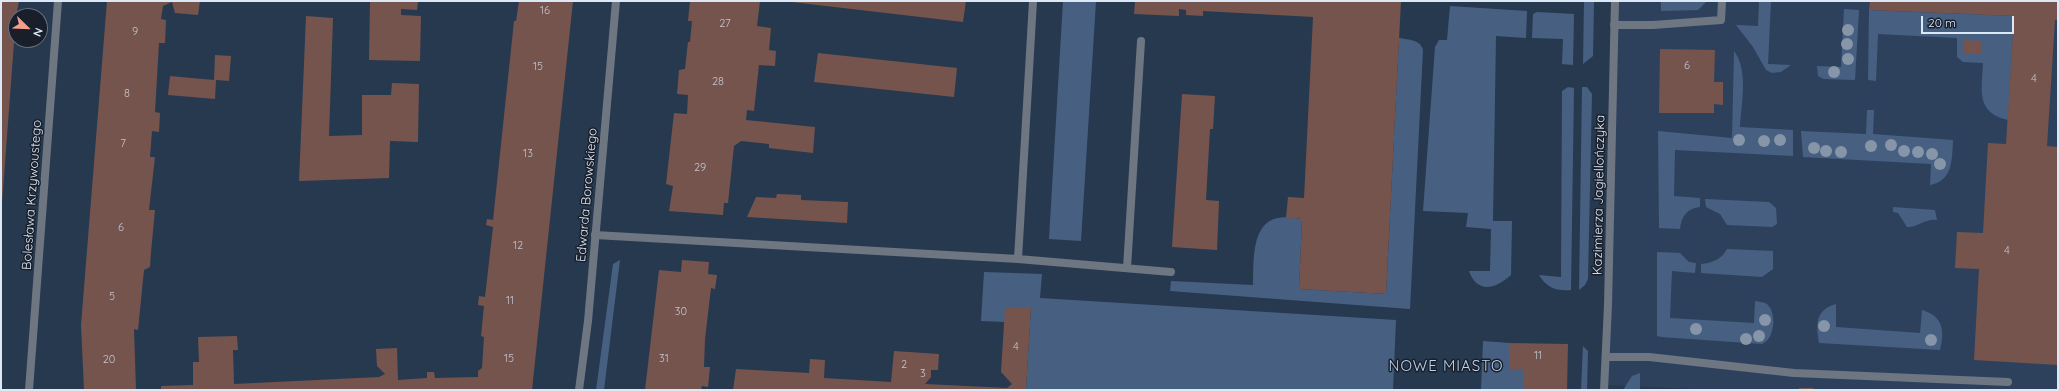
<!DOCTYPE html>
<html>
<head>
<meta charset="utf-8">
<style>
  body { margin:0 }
  #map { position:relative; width:2059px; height:391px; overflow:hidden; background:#27394f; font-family:Quicksand,sans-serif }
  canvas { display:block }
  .frame { position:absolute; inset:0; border:2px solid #dde8f7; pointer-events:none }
  .north { position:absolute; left:8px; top:8px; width:40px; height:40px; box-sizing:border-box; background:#181f2a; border:1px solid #676f7c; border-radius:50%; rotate:113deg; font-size:11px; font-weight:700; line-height:16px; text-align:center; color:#dde8f7 }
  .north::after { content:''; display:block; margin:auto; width:14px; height:18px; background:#f49d8d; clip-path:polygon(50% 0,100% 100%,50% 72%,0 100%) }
  .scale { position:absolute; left:1921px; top:16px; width:93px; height:18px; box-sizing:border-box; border:2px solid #dde8f7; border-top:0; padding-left:5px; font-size:12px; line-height:14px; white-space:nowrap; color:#dde8f7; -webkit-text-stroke:3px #181f2a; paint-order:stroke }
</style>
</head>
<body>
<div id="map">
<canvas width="2059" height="391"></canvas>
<div class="frame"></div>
<div class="north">N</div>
<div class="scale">20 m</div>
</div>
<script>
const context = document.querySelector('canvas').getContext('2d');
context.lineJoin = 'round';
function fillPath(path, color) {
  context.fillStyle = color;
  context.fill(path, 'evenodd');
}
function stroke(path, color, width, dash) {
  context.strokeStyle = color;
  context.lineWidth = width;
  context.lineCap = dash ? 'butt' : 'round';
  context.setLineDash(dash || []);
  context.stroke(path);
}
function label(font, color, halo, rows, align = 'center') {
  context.font = font + ' Quicksand,sans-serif';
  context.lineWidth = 3;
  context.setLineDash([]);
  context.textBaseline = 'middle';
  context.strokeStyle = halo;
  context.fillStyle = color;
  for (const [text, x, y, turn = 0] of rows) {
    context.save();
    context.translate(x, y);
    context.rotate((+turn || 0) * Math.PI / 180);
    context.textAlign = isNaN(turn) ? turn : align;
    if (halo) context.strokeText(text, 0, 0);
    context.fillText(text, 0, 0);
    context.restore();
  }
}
fillPath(new Path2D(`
  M1615 1H2058V390H1716L1605 385Z`), '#2d415d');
fillPath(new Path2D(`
  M1063 1H1096L1081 241 1049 239Z
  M1584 1H1594L1593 56 1583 64Z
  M1661 1H1707L1698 10 1661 11Z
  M1759 1H1771L1768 64 1791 65 1781 72 1772 73 1766 70 1753 47 1736 25 1758 26Z
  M1450 6 1527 11 1526 38 1496 36 1493 221H1512L1511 275C1496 289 1477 294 1469 271H1490L1491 229 1466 227 1468 213 1423 211 1435 47 1439 40H1447Z
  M1844 9 1859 10 1855 80 1824 79 1818 76 1817 66 1841 67Z
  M1869 10 2014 16 2008 120C1975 113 1982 89 1983 63L1963 62 1957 57V38L1878 34 1876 81 1868 80Z
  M1537 12 1574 14 1573 65 1562 64 1563 39 1532 38 1533 14Z
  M1399 38C1409 40 1420 39 1423 50L1410 309 1170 291 1171 281 1253 285C1254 265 1250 223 1278 218 1285 216 1295 219 1302 219L1299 289 1386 294Z
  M1734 51C1749 71 1741 105 1740 127L1793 130V156L1675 150 1674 196 1700 198V207C1687 208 1681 217 1680 229L1659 228 1658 131 1732 138Z
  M1568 87 1574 88 1571 290C1556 291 1547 288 1539 275L1561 277 1562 91Z
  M1582 87H1587L1592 94 1588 279 1585 285 1579 290Z
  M1867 110H1874L1873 134 1953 140C1952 159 1953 181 1930 185L1931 164 1803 157 1801 131 1866 134Z
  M1705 199 1769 202 1776 208 1777 224 1772 227 1727 225 1720 214 1706 207Z
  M1893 207 1935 210 1937 220C1925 218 1917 228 1907 227L1898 213 1893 212Z
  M1727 249 1773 251V269L1762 277 1701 273V264C1712 263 1722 259 1727 249Z
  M1657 252 1680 253 1689 262 1696 263 1695 273 1672 271 1670 318 1754 323 1755 301C1759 302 1764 302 1767 304 1777 313 1775 339 1762 344L1661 337 1657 336Z
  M620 260 604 390H596L613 264Z
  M984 272 1042 274 1040 298 1396 320 1393 390 1026 389 1031 308H1006L1005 322 981 321Z
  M1836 304V327L1920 333 1922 310C1943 316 1945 331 1940 350L1819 343C1816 324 1815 310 1836 304Z
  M1483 341 1509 343V368L1523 369V390H1481Z
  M1583 346 1588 351 1587 390H1581Z
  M1640 373V390H1623L1632 376Z`), '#476082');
fillPath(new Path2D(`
  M1 1H19L16 16 2 203Z
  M107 1H200L198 15 175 13 172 2 163 6 161 19 166 20 165 43H159L155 112 160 113 159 132 152 131 150 157H155L149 210H155L151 252 150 267 144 270 138 330 134 329 136 390H84L81 325Z
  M370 1H418L417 10 401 9V15L421 16 420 61 369 60Z
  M519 1H573L532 390H161V386L193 385V362H199L198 337 237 336 238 350H233L234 384 379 377 385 374 377 366 376 349 397 348 398 380 427 378V372H434L435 378 478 377V371L482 368 484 337 481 336 484 306 478 305 479 296 485 297 493 227 486 225 487 219 493 220 514 21H516Z
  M690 1H760L757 26 771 28 769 50 776 51 775 66 759 65 754 111 747 110 746 120 815 127 813 153 769 148V144L741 141 734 146 728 203H724L723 215 669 211 673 186 666 184 674 113 687 114 688 95 677 94 679 70 685 69 688 42H690L692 21H688Z
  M783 1H966L963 22Z
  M1135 1H1401L1386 294 1299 289 1302 219 1286 218 1288 197 1304 198 1313 17 1203 11V16L1186 15V10L1179 9V16L1134 14Z
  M1870 1H2058V20H2055L2047 146 2058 147V365L1974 360 1979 269 1955 268 1957 232 1983 233 1988 143 2006 144 2014 16 1872 10H1869Z
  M306 16 333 18 329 136 362 135V95H391L392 83 419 84 418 142 390 141 389 178 299 181Z
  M1964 40 1981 41V54L1963 53Z
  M1660 49 1715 50 1714 82H1723V105L1714 104V113H1659Z
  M818 53 957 68 954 97 814 82Z
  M215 55 231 56 229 81 216 80 215 99 168 95 170 76 214 80Z
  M1182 94 1215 96 1213 129H1210L1206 200 1219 201 1217 250 1172 247Z
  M777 194 801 195V200L848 202 847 223 747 217 756 197 776 198Z
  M682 260 709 262 708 274 717 275 715 289 711 288 705 339 704 367H710L708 387 702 386 701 390H645L659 270 681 272Z
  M1005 308H1031L1026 390H733L736 369 809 373 810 359 825 360 824 378 891 382 894 351 939 354 938 370H931V377L925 384 1007 388 1012 384 1001 372Z
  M1509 343 1568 344 1567 390H1523V369H1509Z
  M1799 388H1813V390H1799Z`), '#75544e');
stroke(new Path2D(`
  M1614 25H1653L1721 20 1722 1
  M595 235 1018 259 1171 272
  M1018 259 1033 1
  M1127 268 1141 41
  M1606 357H1649L1794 373 2008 382`), '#6e7682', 8);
stroke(new Path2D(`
  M29 390 58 1
  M579 390 588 321 616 1
  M1604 390 1608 305 1615 1`), '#6e7682', 8);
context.fillStyle = '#8695a8';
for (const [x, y] of [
  [1848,30],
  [1847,44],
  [1848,59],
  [1834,72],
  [1739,140],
  [1780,140],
  [1764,141],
  [1891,145],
  [1871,146],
  [1814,148],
  [1826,151],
  [1904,151],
  [1841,152],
  [1918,152],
  [1932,154],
  [1940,164],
  [1765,320],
  [1824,326],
  [1696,329],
  [1759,336],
  [1746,339],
  [1931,340]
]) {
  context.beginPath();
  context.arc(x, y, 6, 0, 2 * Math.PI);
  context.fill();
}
label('11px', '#c3c3cd', null, [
  ["16",545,11],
  ["27",725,24],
  ["9",135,32],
  ["6",1687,66],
  ["15",538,67],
  ["4",2034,79],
  ["28",718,82],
  ["8",127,94],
  ["7",123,144],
  ["13",528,154],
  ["29",700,168],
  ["6",121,228],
  ["12",518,246],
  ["4",2007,251],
  ["5",112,297],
  ["11",510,301],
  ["30",681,312],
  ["4",1016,347],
  ["11",1538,356],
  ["15",509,359],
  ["31",664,359],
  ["20",109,360],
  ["2",904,365],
  ["3",923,374]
]);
label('13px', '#dde8f7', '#181f2a', [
  ["Bolesława Krzywoustego",32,195,-86],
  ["Edwarda Borowskiego",587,195,-85],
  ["Kazimierza Jagiellończyka",1599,195,-89]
]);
context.letterSpacing = '1px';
label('15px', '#bdd2ef', '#181f2a', [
  ["NOWE MIASTO",1446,366]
]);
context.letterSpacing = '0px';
</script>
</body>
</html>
